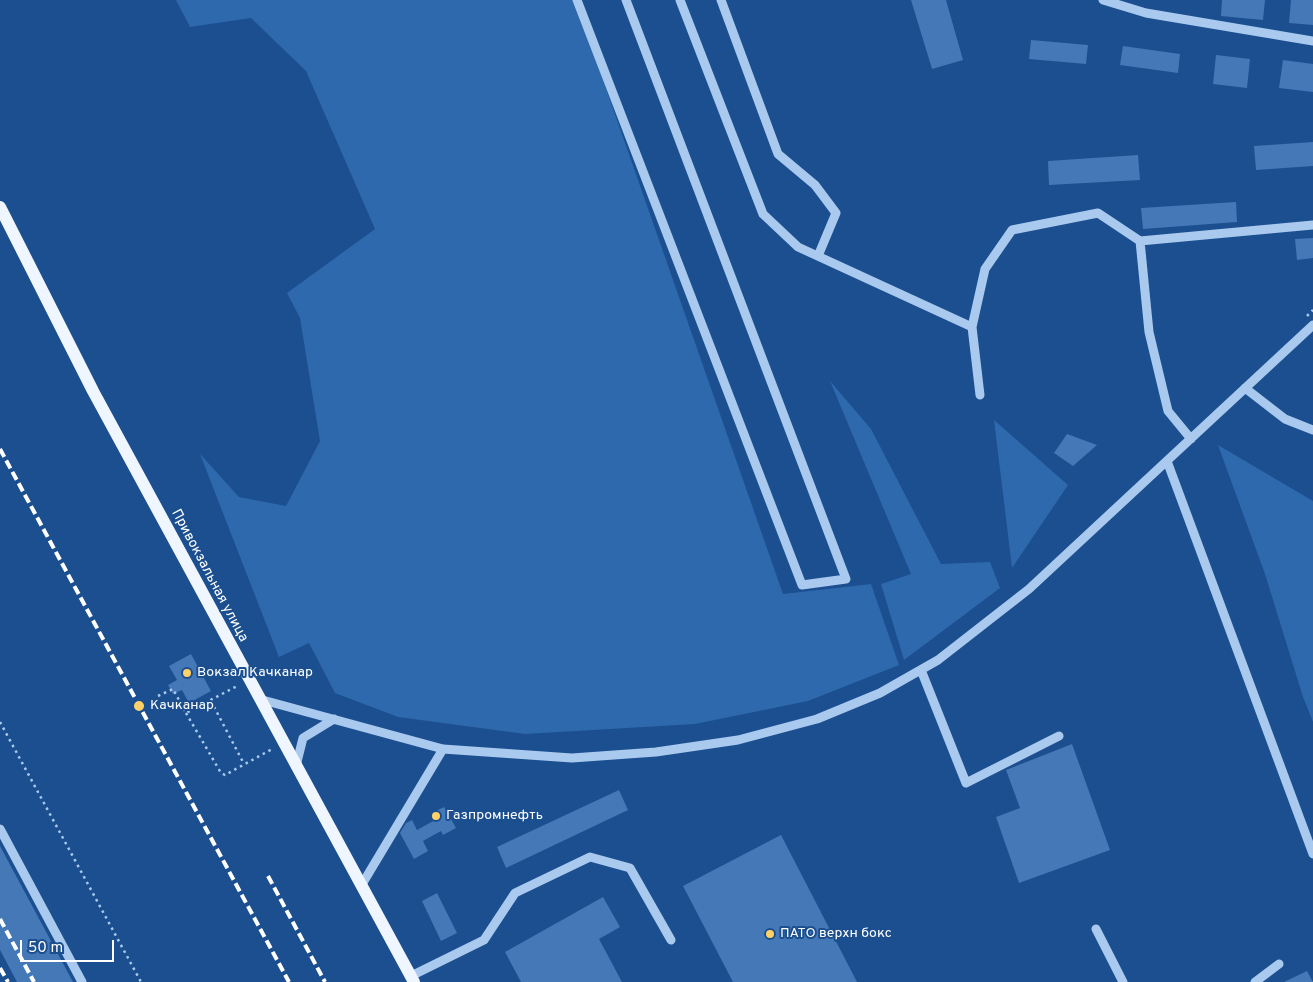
<!DOCTYPE html>
<html>
<head>
<meta charset="utf-8">
<style>
  body { margin:0 }
  #map { position:relative; width:1313px; height:982px; overflow:hidden; background:#1b4f8f; font-family:Overpass,sans-serif }
  canvas { display:block }
  .scale { position:absolute; left:20px; top:940px; width:94px; height:22px; box-sizing:border-box; border:2px solid #fff; border-top:0; padding-left:6px; font-size:15px; line-height:18px; white-space:nowrap; color:#fff; -webkit-text-stroke:4px #1b4f8f; paint-order:stroke }
</style>
</head>
<body>
<div id="map">
<canvas width="1313" height="982"></canvas>
<div class="scale">50 m</div>
</div>
<script>
const context = document.querySelector('canvas').getContext('2d');
context.lineJoin = 'round';
function fillPath(path, color) {
  context.fillStyle = color;
  context.fill(path, 'evenodd');
}
function stroke(path, color, width, dash) {
  context.strokeStyle = color;
  context.lineWidth = width;
  context.lineCap = dash ? 'butt' : 'round';
  context.setLineDash(dash || []);
  context.stroke(path);
}
function label(font, color, halo, rows, align = 'center') {
  context.font = font + ' Overpass,sans-serif';
  context.lineWidth = 4;
  context.setLineDash([]);
  context.textBaseline = 'middle';
  context.strokeStyle = halo;
  context.fillStyle = color;
  for (const [text, x, y, turn = 0] of rows) {
    context.save();
    context.translate(x, y);
    context.rotate((+turn || 0) * Math.PI / 180);
    context.textAlign = isNaN(turn) ? turn : align;
    if (halo) context.strokeText(text, 0, 0);
    context.fillText(text, 0, 0);
    context.restore();
  }
}
fillPath(new Path2D(`
  M176 0H575L783 594 871 584 899 665 808 701 695 724 525 734 398 717 335 693 309 643 279 657 200 454 239 497 286 506 320 441 300 318 287 293 375 229 306 71 251 18 190 27Z
  M830 381 871 429 941 564 990 562 1000 588 904 660 881 584 911 574Z
  M994 420 1068 485 1012 568Z
  M1218 445 1313 501V722L1303 697 1265 574Z`), '#2e69ad');
fillPath(new Path2D(`
  M911 0H946L963 60 932 69Z
  M1222 0H1265L1263 20 1221 16Z
  M1291 0H1313V25L1289 23Z
  M1031 40 1088 45 1086 64 1029 59Z
  M1123 46 1180 54 1178 73 1120 65Z
  M1216 55 1250 59 1247 88 1213 84Z
  M1283 60 1313 64V92L1279 88Z
  M1313 142V166L1256 170 1254 146Z
  M1138 155 1140 180 1049 185 1048 161Z
  M1236 202 1237 222 1143 229 1141 208Z
  M1313 238V258L1297 260 1295 239Z
  M1067 434 1097 445 1073 466 1054 453Z
  M191 654 211 691 189 703 182 690 173 694 168 685 177 680 169 666Z
  M1072 744 1110 850 1019 883 996 817 1020 808 1006 770Z
  M619 790 628 810 506 868 497 847Z
  M444 807 456 828 443 835 441 831 423 841 428 851 414 859 400 833 406 823 412 820 417 830 435 820 432 813Z
  M781 835 857 982H733L683 886Z
  M0 846 73 982H17L0 950Z
  M437 893 457 933 441 941 422 901Z
  M603 897 620 927 599 939 622 982H521L505 952Z
  M1307 971 1313 982H1284Z`), '#4478b7');
stroke(new Path2D(`
  M1307 316 1313 310
  M158 696 173 689 186 713 239 685
  M211 701 244 764
  M186 713 221 773 225 775 274 748
  M0 722 141 982`), '#a9c9ee', 2.5, [2.5, 4]);
stroke(new Path2D(`
  M577 0 802 585 846 579 626 0
  M680 0 763 214 798 247 972 327
  M721 0 778 154 815 185 836 213 818 256
  M1103 0 1146 13 1313 41
  M1245 388 1285 419 1313 430
  M980 395 972 327 985 269 1012 230 1098 213 1140 241
  M1191 439 1168 411 1149 332 1140 241 1313 225
  M1167 461 1313 854
  M921 670 966 783 1059 736
  M259 699 443 749 572 758 656 752 738 740 817 719 880 693 938 660 1029 589 1313 325
  M296 766 303 738 334 719
  M0 829 82 982
  M361 886 443 749
  M1096 929 1123 982
  M411 976 484 940 515 893 590 857 630 868 671 940
  M1255 982 1279 964`), '#a9c9ee', 9);
stroke(new Path2D(`
  M0 207 93 391 414 982`), '#f0f6ff', 12);
stroke(new Path2D(`
  M0 449 289 982
  M268 876 325 982
  M0 919 34 982
  M0 968 8 982`), '#fff', 4, [9, 4]);
for (const [x, y, r, color] of [
  [187,673,5,"#ffd166"],
  [139,706,6,"#ffd166"],
  [436,816,5,"#ffd166"],
  [770,934,5,"#ffd166"]
]) {
  const dot = new Path2D();
  dot.arc(x, y, r, 0, 2 * Math.PI);
  context.fillStyle = color;
  context.fill(dot);
  stroke(dot, '#1b4f8f', 2);
}
label('14px', '#fff', '#1b4f8f', [
  ["Привокзальная улица",209,576,62]
]);
label('14px', '#fff', '#1b4f8f', [
  ["Вокзал Качканар",197,673],
  ["Качканар",150,706],
  ["Газпромнефть",446,816],
  ["ПАТО верхн бокс",780,934]
], 'left');
</script>
</body>
</html>
